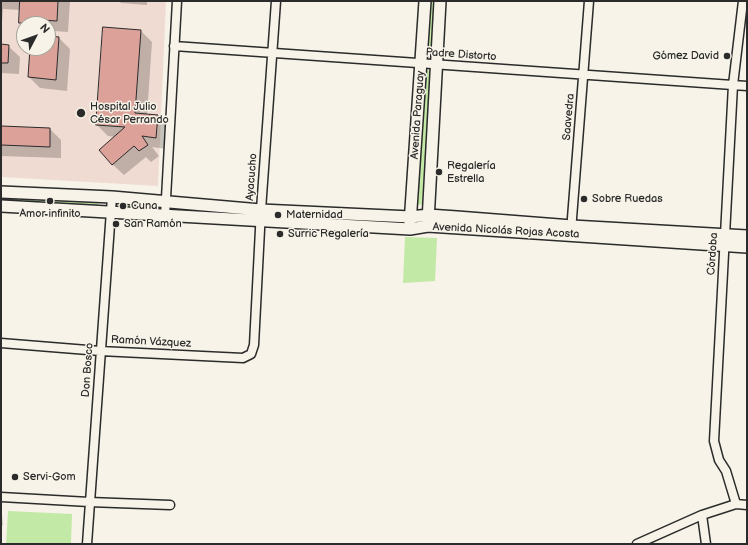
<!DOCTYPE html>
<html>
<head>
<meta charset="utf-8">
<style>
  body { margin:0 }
  #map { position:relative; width:748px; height:545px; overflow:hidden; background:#f7f3e8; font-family:"Balsamiq Sans",sans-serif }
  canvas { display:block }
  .frame { position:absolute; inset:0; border:2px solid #2b2b2b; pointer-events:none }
  .north { position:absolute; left:16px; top:16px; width:40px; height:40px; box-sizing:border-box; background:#f7f3e8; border:1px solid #a5a39c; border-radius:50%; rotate:49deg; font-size:11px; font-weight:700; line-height:16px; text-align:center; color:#2b2b2b }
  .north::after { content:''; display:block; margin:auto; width:14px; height:18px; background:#2b2b2b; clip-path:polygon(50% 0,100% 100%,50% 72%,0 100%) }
</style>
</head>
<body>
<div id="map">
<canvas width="748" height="545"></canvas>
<div class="frame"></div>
<div class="north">N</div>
</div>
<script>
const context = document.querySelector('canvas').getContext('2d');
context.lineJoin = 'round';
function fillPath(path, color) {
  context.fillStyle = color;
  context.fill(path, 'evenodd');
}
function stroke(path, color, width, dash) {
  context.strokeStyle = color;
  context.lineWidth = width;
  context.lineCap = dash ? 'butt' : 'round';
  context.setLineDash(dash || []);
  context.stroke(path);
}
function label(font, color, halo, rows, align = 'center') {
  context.font = font + ' "Balsamiq Sans",sans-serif';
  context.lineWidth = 3;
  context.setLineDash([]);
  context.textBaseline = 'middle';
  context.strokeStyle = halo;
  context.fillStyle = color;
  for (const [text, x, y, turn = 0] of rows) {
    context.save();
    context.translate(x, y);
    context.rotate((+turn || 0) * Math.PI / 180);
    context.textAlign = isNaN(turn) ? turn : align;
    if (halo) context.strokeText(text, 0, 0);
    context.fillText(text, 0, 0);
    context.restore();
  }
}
fillPath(new Path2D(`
  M1 1H166L158 186 1 177ZM24 24H48V48H24Z`), '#efdbd1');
fillPath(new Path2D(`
  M428 1H435L432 53 424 52Z
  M425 70 432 71 422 204 420 205 416 203Z
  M1 196 98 200V206L1 202Z
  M121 203 159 206V212L121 208Z
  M405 237 437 238 435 281 403 283Z
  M8 511 72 514 71 544H6Z`), '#c2e9a5');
fillPath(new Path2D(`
  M1 1H70L68 32 54 31 53 37 59 38 70 49 67 91 40 88 29 77 31 48H48V24H24V27L20 22 21 10 3 9 1 34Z
  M119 1H147V5L121 3Z
  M141 31 152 42 147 115 157 116 169 127 167 149 152 147 159 156 151 162 146 157 124 175 112 164 116 137 108 136 97 125Z
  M1 45 8 46 20 57 19 74 1 73Z
  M1 127 50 129 61 140V158L1 156Z
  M1 514 2 515 3 525 1 526Z`), '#0003');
const building = new Path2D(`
  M20 1H58L57 21 42 20V24L19 23Z
  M103 27 141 30 135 113 158 115 156 138 142 136 148 145 139 151 134 146 112 165 99 150 125 127 96 125Z
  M48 36 59 37 56 80 28 77 30 48H48Z
  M1 44 9 45 8 63H1Z
  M1 126 50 128V147L1 145Z`);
fillPath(building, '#dca29a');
stroke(building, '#2b2b2b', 1);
const street = new Path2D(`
  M174 46 747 86
  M165 216 177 1
  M571 231 589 1
  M1 343 100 351 243 358 251 354 254 345 261 210 276 1
  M1 497 89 502 170 505
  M736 504 726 471 719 460 714 441 733 85 743 1
  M702 515 706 544
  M87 544 112 197
  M637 544 702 515 736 504 747 505`);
const secondary = new Path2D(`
  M1 192 112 197 261 210 411 217 428 215 457 217 572 226 747 236
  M1 206 410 229 428 226 747 247
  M428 221 440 1
  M410 224 425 1`);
stroke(street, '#2b2b2b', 11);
stroke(secondary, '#2b2b2b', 14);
stroke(street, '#f7f3e8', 8);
stroke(secondary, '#f7f3e8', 11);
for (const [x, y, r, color] of [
  [727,56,4,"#2b2b2b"],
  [81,113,5,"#2b2b2b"],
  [439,172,4,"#2b2b2b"],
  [584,199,4,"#2b2b2b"],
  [50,201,4,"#2b2b2b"],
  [123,206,4,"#2b2b2b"],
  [278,215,4,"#2b2b2b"],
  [116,224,4,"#2b2b2b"],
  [280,234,4,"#2b2b2b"],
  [15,477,4,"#2b2b2b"]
]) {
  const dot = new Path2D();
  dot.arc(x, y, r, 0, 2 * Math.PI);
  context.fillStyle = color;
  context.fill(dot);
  stroke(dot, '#f7f3e8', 1.5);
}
label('11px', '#2b2b2b', '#f7f3e8', [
  ["Padre Distorto",461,55,4],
  ["Avenida Paraguay",418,115,-86],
  ["Saavedra",569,117,-85],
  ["Ayacucho",252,177,-86],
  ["Avenida Nicolás Rojas Acosta",506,231,3],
  ["Córdoba",713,254,-86],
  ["Ramón Vázquez",151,342,3],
  ["Don Bosco",88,370,-86]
]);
label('11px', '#2b2b2b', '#f7f3e8', [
  ["Gómez David",719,56,"right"],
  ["Hospital Julio",90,107],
  ["César Perrando",90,120],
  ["Regalería",447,166],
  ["Estrella",447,179],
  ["Sobre Ruedas",592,199],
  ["Cuna",131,206],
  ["Amor infinito",50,214,"center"],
  ["Maternidad",286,215],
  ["San Ramón",124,224],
  ["Surric Regalería",288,234],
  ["Servi-Gom",23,477]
], 'left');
</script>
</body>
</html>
